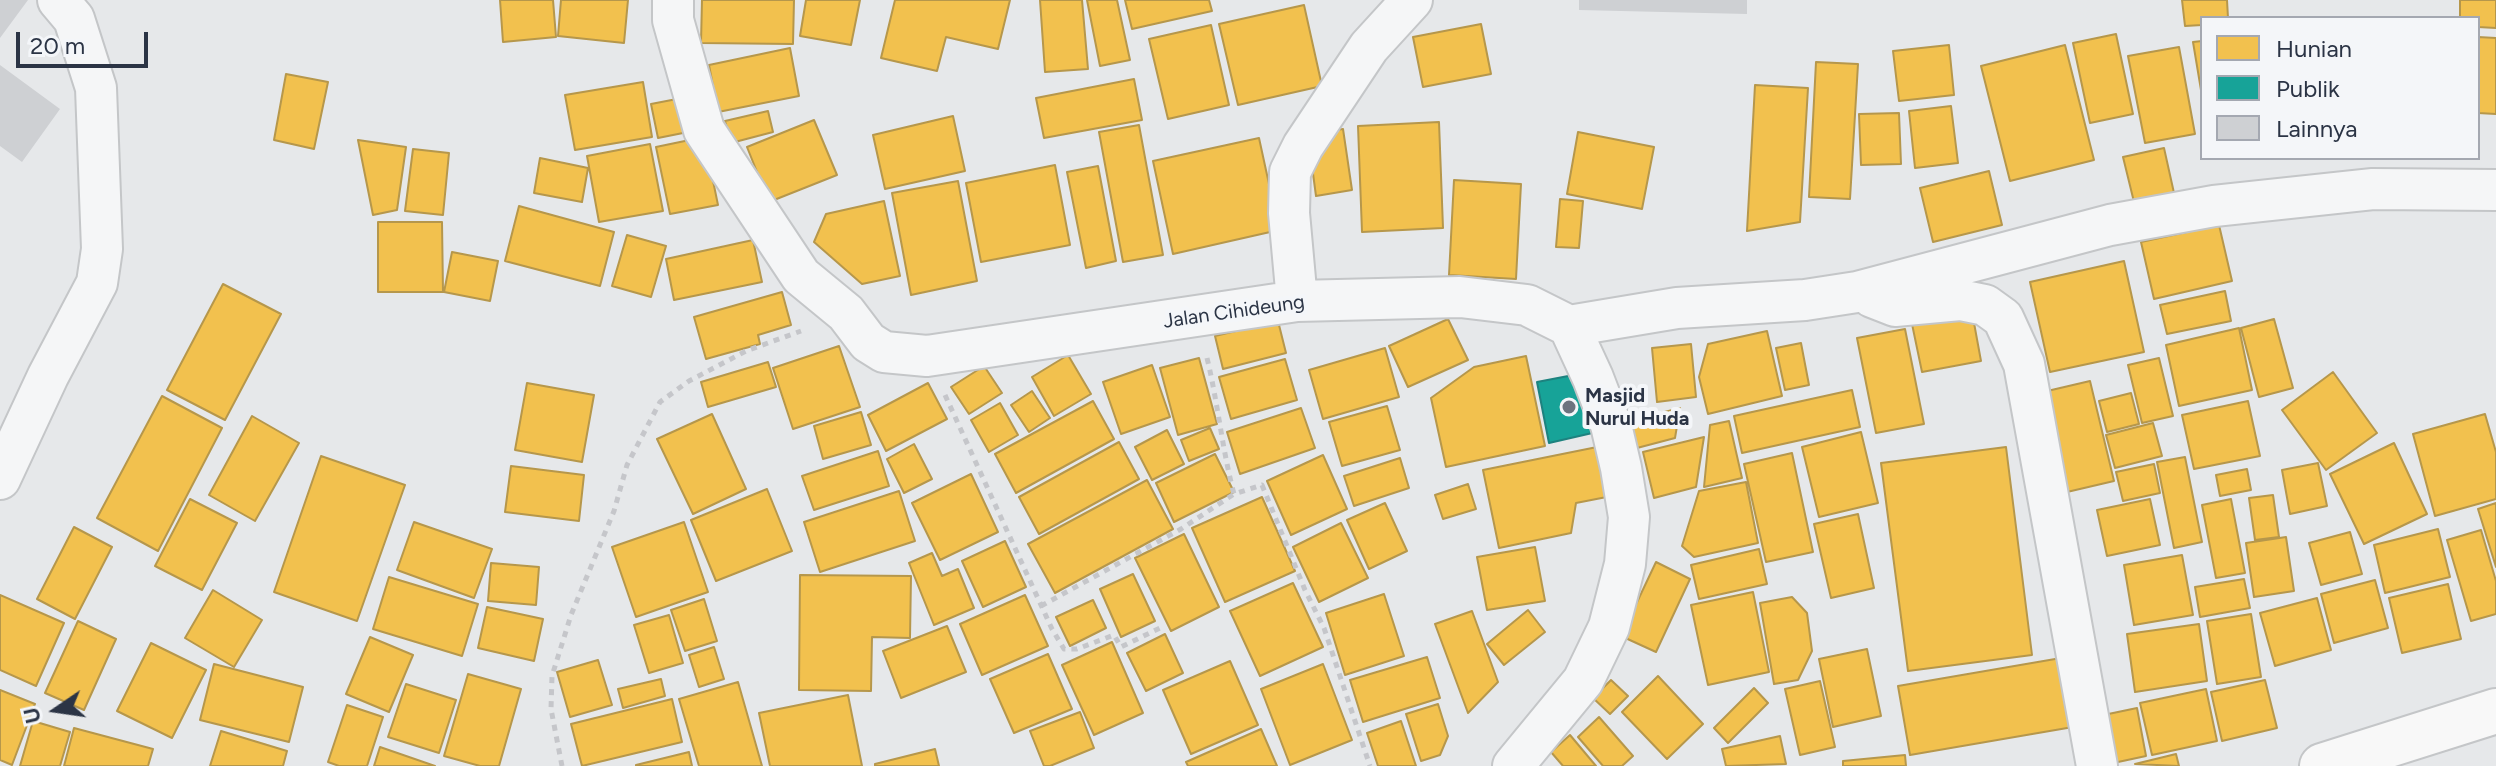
<!DOCTYPE html>
<html>
<head>
<meta charset="utf-8">
<style>
  body { margin:0 }
  #map { position:relative; width:2496px; height:766px; overflow:hidden; background:#e6e8ea; font-family:Figtree,sans-serif }
  canvas { display:block }
  .legend { position:absolute; left:2200px; top:16px; width:280px; height:144px; box-sizing:border-box; background:#f4f6f9; border:2px solid #a4a8b1; margin:0; padding:10px 14px; list-style:none; font-size:24px; color:#2b3445 }
  .legend li { display:flex; align-items:center; gap:16px; height:40px }
  .legend b { width:40px; border:2px solid #a4a8b1 }
  .north { position:absolute; left:16px; top:670px; width:80px; height:80px; -webkit-text-stroke:6px #f4f6f9; paint-order:stroke; rotate:257deg; font-size:22px; font-weight:700; line-height:32px; text-align:center; color:#2b3445 }
  .north::after { content:''; display:block; margin:auto; width:28px; height:36px; background:#2b3445; clip-path:polygon(50% 0,100% 100%,50% 72%,0 100%) }
  .scale { position:absolute; left:16px; top:32px; width:132px; height:36px; box-sizing:border-box; border:4px solid #2b3445; border-top:0; padding-left:10px; font-size:24px; line-height:28px; white-space:nowrap; color:#2b3445; -webkit-text-stroke:6px #f4f6f9; paint-order:stroke }
</style>
</head>
<body>
<div id="map">
<canvas width="2496" height="766"></canvas>
<ul class="legend">
<li><b style="height:22px;background:#f2c14e"></b>Hunian</li>
<li><b style="height:22px;background:#17a398"></b>Publik</li>
<li><b style="height:22px;background:#ced0d3"></b>Lainnya</li>
</ul>
<div class="north">U</div>
<div class="scale">20 m</div>
</div>
<script>
const context = document.querySelector('canvas').getContext('2d');
context.lineJoin = 'round';
function fillPath(path, color) {
  context.fillStyle = color;
  context.fill(path, 'evenodd');
}
function stroke(path, color, width, dash) {
  context.strokeStyle = color;
  context.lineWidth = width;
  context.lineCap = dash ? 'butt' : 'round';
  context.setLineDash(dash || []);
  context.stroke(path);
}
function label(font, color, halo, rows, align = 'center') {
  context.font = font + ' Figtree,sans-serif';
  context.lineWidth = 8;
  context.setLineDash([]);
  context.textBaseline = 'middle';
  context.strokeStyle = halo;
  context.fillStyle = color;
  for (const [text, x, y, turn = 0] of rows) {
    context.save();
    context.translate(x, y);
    context.rotate((+turn || 0) * Math.PI / 180);
    context.textAlign = isNaN(turn) ? turn : align;
    if (halo) context.strokeText(text, 0, 0);
    context.fillText(text, 0, 0);
    context.restore();
  }
}
const homes = new Path2D(`
  M500 0H553L556 37 503 42Z
  M561 0H628L624 43 558 36Z
  M702 0H794L793 44 701 43Z
  M806 0H860L851 45 800 36Z
  M895 0H1010L998 49 946 37 937 71 881 58Z
  M1040 0H1082L1088 69 1045 72Z
  M1087 0H1117L1130 60 1100 66Z
  M1125 0H1209L1212 11 1132 29Z
  M2182 0H2227L2228 18H2202V25L2185 26Z
  M2460 0H2496V28L2478 27V18H2460Z
  M1304 5 1322 86 1238 105 1219 24Z
  M1481 24 1491 74 1423 87 1413 37Z
  M1211 25 1229 105 1168 119 1149 39Z
  M2116 34 2133 114 2090 123 2073 43Z
  M2478 37 2496 38V114L2478 113Z
  M2202 41V96L2193 42Z
  M1949 45 1954 95 1899 101 1893 51Z
  M2065 45 2094 160 2010 181 1981 66Z
  M2179 47 2195 134 2145 143 2128 56Z
  M790 48 799 96 718 112 709 65Z
  M1816 62 1858 64 1850 199 1809 197Z
  M286 74 328 82 314 149 274 140Z
  M1134 79 1142 120 1044 138 1036 98Z
  M643 82 652 137 575 150 565 95Z
  M1755 85 1808 88 1800 222 1747 231Z
  M682 98 688 132 658 138 651 104Z
  M1951 106 1958 163 1915 168 1909 111Z
  M768 111 773 132 731 143 725 121Z
  M1899 113 1901 164 1861 165 1859 114Z
  M953 116 965 171 885 189 873 135Z
  M814 120 837 175 769 202 747 147Z
  M1439 122 1443 228 1362 232 1358 126Z
  M1139 125 1163 255 1123 262 1099 132Z
  M1343 129 1352 190 1316 196 1310 151 1323 132Z
  M1578 132 1654 147 1642 209 1567 194Z
  M704 137 718 205 670 214 656 147Z
  M1259 138 1279 230 1173 254 1153 161Z
  M358 140 406 147 397 210 373 215Z
  M650 144 663 211 599 222 587 156Z
  M2164 148 2174 193 2134 202 2123 157Z
  M413 149 449 153 443 215 405 211Z
  M540 158 588 168 582 202 534 193Z
  M1055 165 1070 245 981 262 966 183Z
  M1098 166 1116 261 1086 268 1067 172Z
  M1989 171 2002 225 1933 242 1920 188Z
  M1454 180 1521 184 1516 279 1449 275Z
  M958 181 977 281 911 295 892 193Z
  M1560 199 1583 201 1579 248 1556 247Z
  M884 201 900 276 862 284 814 242 826 214Z
  M519 206 614 232 600 286 505 261Z
  M378 222H442L443 292H378Z
  M2219 225 2232 281 2154 299 2141 242Z
  M627 235 666 246 651 297 612 286Z
  M753 240 762 282 674 300 666 259Z
  M452 252 498 261 490 301 444 292Z
  M2124 261 2144 352 2050 372 2030 282Z
  M223 284 281 314 225 420 167 390Z
  M2225 291 2231 321 2167 334 2160 305Z
  M782 292 791 325 758 335 760 344 706 359 694 317Z
  M1972 312 1981 361 1922 372 1912 324Z
  M1448 319 1468 360 1408 387 1389 346Z
  M2274 319 2293 388 2259 397 2241 328Z
  M1278 321 1286 353 1223 369 1215 336Z
  M2239 328 2252 390 2179 406 2166 345Z
  M1905 329 1924 424 1876 433 1857 338Z
  M1767 331 1782 396 1708 414 1699 377 1708 344Z
  M1801 343 1809 385 1785 390 1776 348Z
  M1691 344 1696 397 1657 402 1652 348Z
  M839 346 860 407 793 429 773 368Z
  M1385 348 1399 397 1323 419 1309 370Z
  M1068 355 1091 394 1054 416 1032 377Z
  M1526 356 1545 446 1446 467 1431 398 1474 367Z
  M1199 358 1217 424 1178 435 1160 368Z
  M2159 358 2173 416 2142 423 2128 365Z
  M1285 359 1297 400 1231 419 1219 377Z
  M768 362 776 387 708 407 701 382Z
  M1152 365 1170 417 1121 434 1103 382Z
  M984 366 1002 393 969 414 951 387Z
  M2333 372 2377 433 2326 470 2282 410Z
  M2090 381 2114 481 2067 492 2043 392Z
  M527 383 594 395 582 462 515 450Z
  M928 383 947 419 886 451 868 415Z
  M1852 390 1860 427 1742 453 1734 416Z
  M1032 391 1050 418 1029 432 1011 405Z
  M2131 393 2139 424 2107 432 2099 401Z
  M162 396 222 428 158 551 97 518Z
  M1093 401 1114 439 1016 493 995 454Z
  M2248 401 2260 456 2194 469 2182 415Z
  M1000 403 1018 435 989 452 971 420Z
  M1387 406 1400 450 1342 466 1329 422Z
  M1301 408 1315 448 1240 474 1227 432Z
  M1680 408 1675 438 1637 448 1630 421Z
  M861 412 871 445 823 459 814 426Z
  M712 414 746 489 693 514 657 439Z
  M2485 414 2496 452V499L2435 516 2413 434Z
  M252 416 299 443 255 521 209 495Z
  M1729 421 1742 478 1704 487 1710 425Z
  M2153 423 2162 456 2115 468 2106 435Z
  M1210 428 1219 449 1189 461 1181 440Z
  M1167 430 1184 464 1152 480 1135 447Z
  M1861 432 1878 503 1819 517 1802 447Z
  M1704 437 1696 487 1654 498 1643 452Z
  M1119 442 1139 479 1039 534 1019 497Z
  M2394 443 2427 514 2364 544 2330 474Z
  M914 444 932 479 904 493 887 459Z
  M1612 444 1622 494 1576 503 1571 533 1499 548 1483 470Z
  M2006 447 2032 655 1908 671 1881 463Z
  M878 451 889 486 814 510 802 476Z
  M1792 453 1813 552 1766 562 1744 464Z
  M1215 454 1234 492 1174 522 1156 483Z
  M1323 455 1347 509 1291 535 1267 481Z
  M321 456 405 485 357 621 274 592Z
  M2185 457 2202 542 2174 548 2157 462Z
  M1400 458 1409 488 1354 506 1344 476Z
  M2318 463 2327 506 2290 514 2282 470Z
  M2154 464 2160 493 2123 501 2116 472Z
  M511 466 584 475 579 521 505 512Z
  M2247 469 2251 490 2220 496 2216 475Z
  M971 474 998 532 940 560 912 503Z
  M1147 480 1173 529 1055 593 1028 544Z
  M1746 482 1758 543 1694 557 1682 546 1699 491Z
  M1468 484 1476 509 1443 519 1435 495Z
  M767 489 792 551 716 581 691 520Z
  M899 491 915 541 820 572 804 522Z
  M2273 495 2279 537 2255 540 2249 498Z
  M1262 497 1295 571 1225 602 1192 528Z
  M190 499 237 523 202 590 155 566Z
  M2150 499 2160 545 2107 556 2097 510Z
  M2231 499 2245 573 2216 578 2202 505Z
  M1385 503 1407 551 1369 569 1347 520Z
  M2496 503V567L2478 509Z
  M1858 514 1874 588 1831 598 1814 524Z
  M414 522 492 549 474 598 397 570Z
  M684 522 708 592 636 617 612 547Z
  M1341 523 1368 578 1319 602 1293 547Z
  M74 527 112 547 75 619 37 599Z
  M2438 529 2450 577 2385 593 2374 545Z
  M2481 530 2496 581V614L2471 621 2447 540Z
  M2350 532 2362 574 2321 585 2309 543Z
  M1184 534 1219 607 1171 631 1135 558Z
  M2286 537 2294 591 2254 597 2246 543Z
  M1005 541 1026 587 983 607 962 561Z
  M1535 547 1545 601 1487 610 1477 557Z
  M1759 549 1767 584 1699 599 1691 565Z
  M932 553 942 576 958 569 974 608 934 625 909 563Z
  M2182 555 2193 615 2134 625 2124 565Z
  M1656 562 1690 579 1656 652 1621 636Z
  M491 563 539 567 536 605 488 601Z
  M1133 574 1155 621 1121 637 1100 589Z
  M800 575 911 576 910 638 872 637 871 691 799 690Z
  M389 577 478 604 462 656 373 629Z
  M2244 579 2250 608 2200 617 2195 587Z
  M2375 580 2388 628 2334 643 2321 594Z
  M1293 583 1323 647 1260 676 1230 611Z
  M2448 584 2461 639 2402 653 2389 598Z
  M213 590 262 620 234 667 185 638Z
  M1753 592 1769 672 1708 685 1691 605Z
  M1384 594 1404 656 1345 675 1326 613Z
  M0 595 64 623 36 686 0 670Z
  M1025 595 1048 646 982 675 960 624Z
  M1792 597 1807 613 1812 651 1798 680 1774 684 1760 603Z
  M2317 598 2331 650 2275 666 2260 613Z
  M704 599 717 641 685 651 671 610Z
  M1093 600 1106 628 1070 646 1056 617Z
  M487 607 543 619 534 661 478 648Z
  M1528 610 1545 632 1504 665 1487 644Z
  M1472 611 1498 682 1468 713 1435 624Z
  M2251 614 2261 677 2217 684 2207 621Z
  M669 615 683 663 649 673 634 625Z
  M78 621 116 639 84 710 45 693Z
  M2199 624 2207 681 2135 692 2127 634Z
  M947 626 966 672 901 698 883 651Z
  M1165 634 1183 673 1146 691 1127 653Z
  M370 637 413 655 389 712 346 694Z
  M1112 642 1143 713 1094 735 1062 665Z
  M151 643 206 670 172 738 117 711Z
  M714 647 724 679 699 687 689 655Z
  M1867 649 1881 716 1833 727 1819 659Z
  M1048 654 1072 709 1014 733 990 679Z
  M1427 657 1440 698 1363 722 1350 680Z
  M2061 658 2073 727 1910 755 1898 686Z
  M598 660 612 705 570 717 557 672Z
  M1230 661 1258 725 1191 754 1163 690Z
  M214 664 303 687 289 742 200 720Z
  M1323 664 1352 740 1290 765 1261 689Z
  M468 674 521 689 499 766H480L444 756Z
  M1658 676 1703 724 1667 759 1622 712Z
  M661 679 665 696 623 708 618 689Z
  M1611 680 1628 696 1610 714 1593 698Z
  M2265 680 2277 728 2222 741 2211 692Z
  M1820 681 1835 747 1800 755 1785 689Z
  M738 682 762 766H699L679 699Z
  M406 684 456 700 439 753 388 737Z
  M1754 688 1768 703 1728 743 1714 728Z
  M2206 689 2217 741 2152 755 2140 703Z
  M0 690 35 704 12 765 0 760Z
  M848 695 862 766H770L759 713Z
  M672 699 682 742 582 766 571 724Z
  M1438 704 1448 736 1440 755 1421 761 1406 714Z
  M347 705 383 717 367 766H339L328 762Z
  M2137 708 2146 756 2104 765 2094 717Z
  M1080 712 1094 748 1050 766H1044L1030 731Z
  M1599 717 1633 756 1622 766H1603L1578 737Z
  M33 721 70 732 60 766H20Z
  M1401 721 1416 766H1378L1367 733Z
  M74 728 153 749 148 766H64Z
  M1261 729 1277 766H1188L1186 762Z
  M221 731 287 751 283 766H210Z
  M1570 735 1596 766H1563L1551 752Z
  M1780 736 1786 764 1726 766 1722 749Z
  M380 747 435 766H374Z
  M935 749 939 766H875V764Z
  M689 752 692 766H636V765Z
  M2176 754 2179 766 2135 764Z
  M1905 755 1906 766H1843V761Z`);
fillPath(homes, '#f2c14e');
stroke(homes, '#b6974b', 2);
const public = new Path2D(`
  M1589 372 1601 431 1549 443 1537 382Z`);
fillPath(public, '#17a398');
stroke(public, '#1d827f', 2);
fillPath(new Path2D(`
  M0 0H28L0 38Z
  M1579 0H1747V14L1579 10Z
  M0 65 60 109 22 162 0 146Z`), '#ced0d3');
const street = new Path2D(`
  M673 0V20L704 130 801 276 846 313 868 342 884 352 927 356 1297 301 1460 297 1527 305 1569 326 1593 378 1611 425 1621 468 1629 517 1625 564 1609 627 1583 681 1513 766
  M1872 297 1895 306 1960 300 1985 305 2003 318 2024 364 2097 766
  M1297 301 1289 213 1290 172 1303 146 1369 47 1412 0
  M1569 326 1677 308 1805 300 1857 292 2110 225 2214 206 2373 189 2496 190
  M0 479 48 376 97 283 102 249 96 88 74 19 58 0`);
const secondary = new Path2D(`
  M2322 766 2496 711`);
stroke(street, '#c4c6c8', 44);
stroke(secondary, '#c4c6c8', 48);
stroke(new Path2D(`
  M1207 358C1218 403 1222 449 1234 494L1262 485 1305 590 1324 628 1370 766
  M945 395 1052 629 1064 649H1077L1114 635 1121 647 1160 628
  M1041 606 1181 529 1234 494
  M562 766 551 709 552 676 571 615 614 511 627 465 660 402 689 381 746 351 801 331`), '#c5c6ca', 5, [6, 6]);
stroke(street, '#f5f6f7', 40);
stroke(secondary, '#f8f8f8', 44);
for (const [x, y, r, color] of [
  [1569,407,8,"#6c737f"]
]) {
  const dot = new Path2D();
  dot.arc(x, y, r, 0, 2 * Math.PI);
  context.fillStyle = color;
  context.fill(dot);
  stroke(dot, '#f4f6f9', 3);
}
label('20px', '#2b3445', '#f4f6f9', [
  ["Jalan Cihideung",1234,312,-8]
]);
label('bold 20px', '#2b3445', '#f4f6f9', [
  ["Masjid",1585,396],
  ["Nurul Huda",1585,419]
], 'left');
</script>
</body>
</html>
